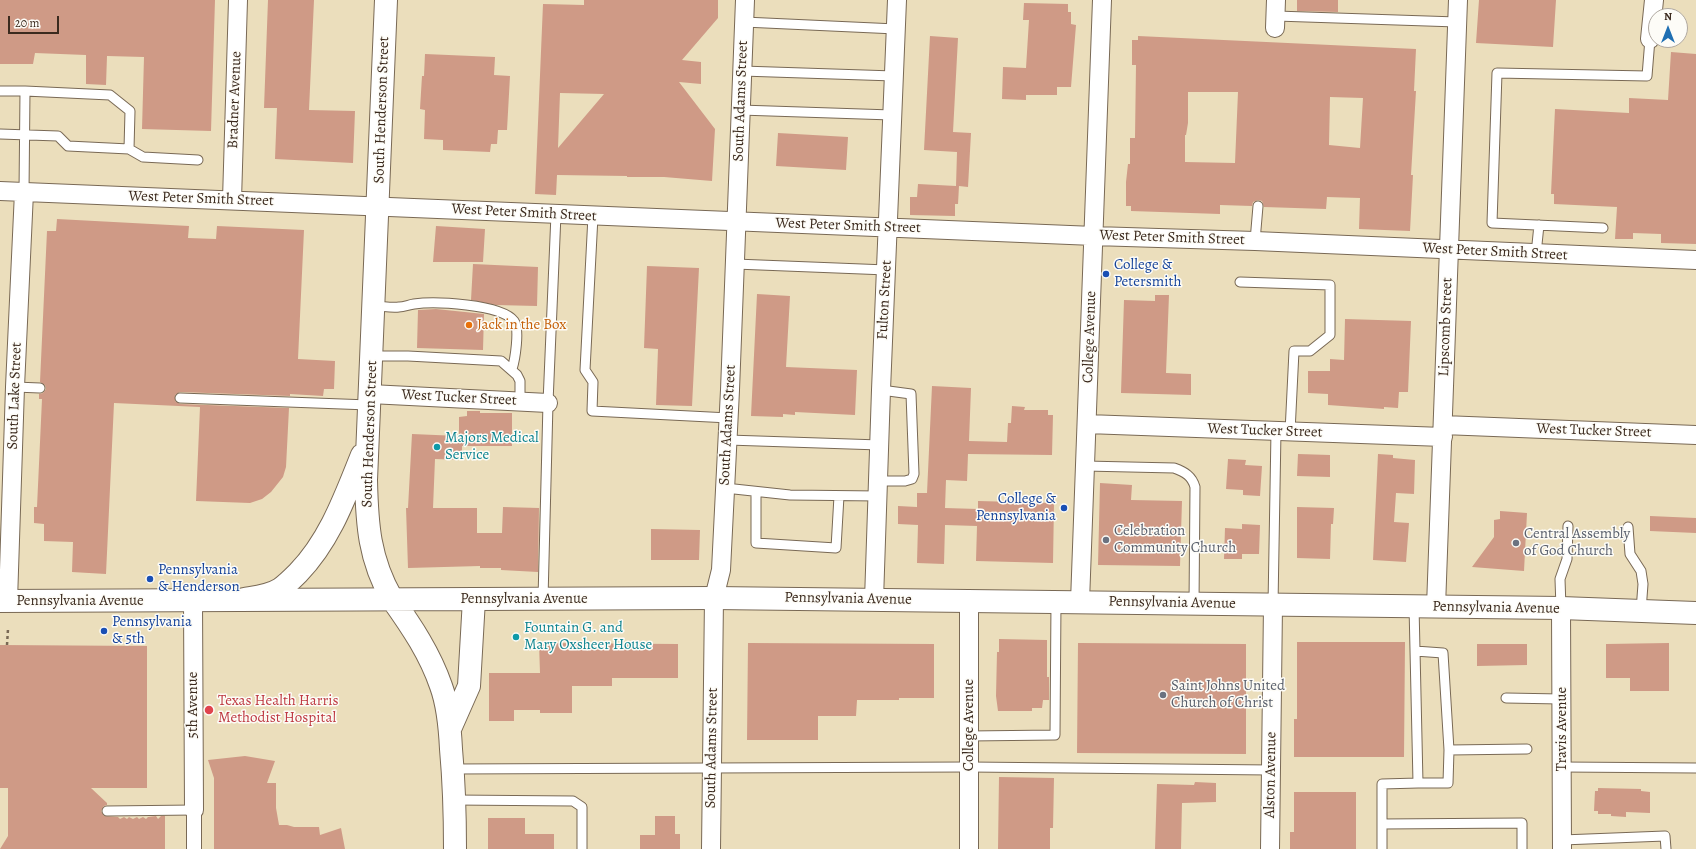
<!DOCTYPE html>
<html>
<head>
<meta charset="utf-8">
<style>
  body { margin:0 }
  #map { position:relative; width:1696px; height:849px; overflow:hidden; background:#ebdebc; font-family:Alegreya,serif }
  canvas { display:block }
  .north { position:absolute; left:1648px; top:8px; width:40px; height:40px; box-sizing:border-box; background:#fdfcf7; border:1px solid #afa8a0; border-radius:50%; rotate:0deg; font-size:11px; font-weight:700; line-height:16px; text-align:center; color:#3b2a1e }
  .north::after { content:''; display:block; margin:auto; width:14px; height:18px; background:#1f6fb2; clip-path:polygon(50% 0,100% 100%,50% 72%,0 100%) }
  .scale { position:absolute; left:8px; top:16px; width:51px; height:18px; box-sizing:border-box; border:2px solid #3b2a1e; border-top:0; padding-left:5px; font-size:12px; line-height:14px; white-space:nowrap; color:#3b2a1e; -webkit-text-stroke:3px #fdfcf7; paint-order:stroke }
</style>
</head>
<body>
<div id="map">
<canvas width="1696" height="849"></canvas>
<div class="north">N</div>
<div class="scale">20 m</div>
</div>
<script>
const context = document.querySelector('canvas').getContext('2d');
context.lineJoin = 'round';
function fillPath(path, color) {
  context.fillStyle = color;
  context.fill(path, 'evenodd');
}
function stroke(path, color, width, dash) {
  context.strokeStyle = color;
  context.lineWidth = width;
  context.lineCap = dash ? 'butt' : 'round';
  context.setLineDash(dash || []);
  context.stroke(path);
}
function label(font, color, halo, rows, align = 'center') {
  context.font = font + ' Alegreya,serif';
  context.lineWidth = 3;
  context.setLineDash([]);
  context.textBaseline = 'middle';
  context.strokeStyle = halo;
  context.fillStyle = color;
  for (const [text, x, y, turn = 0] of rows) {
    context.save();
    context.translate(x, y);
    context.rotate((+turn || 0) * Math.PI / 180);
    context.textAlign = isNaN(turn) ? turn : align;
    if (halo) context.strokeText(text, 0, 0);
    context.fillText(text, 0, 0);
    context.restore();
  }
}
fillPath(new Path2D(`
  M0 0H215L211 131 142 129 144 57 107 56 106 85 86 84V55L35 53 33 64H0Z
  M268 0H314L309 110 355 111 353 163 275 159 277 108H264Z
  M584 0H718V18L682 60 701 62V84L679 82 715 129 712 181 664 177H627V176L557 175 556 195 535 194 543 4 584 5ZM560 93 604 94 558 148Z
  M1297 0H1338V12L1297 11Z
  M1479 0H1556L1553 47 1476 43Z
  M1024 3 1068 4V12H1071V24L1076 25 1071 87H1057V95H1026V100L1002 99 1003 67 1026 68 1029 20H1023Z
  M930 36 958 38 953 132 971 133 968 187 959 186 958 204H955V216L910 215V197H917L918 184 956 186 957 152 924 150Z
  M1138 36 1416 49 1414 91H1416L1411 175H1413L1410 231 1359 229 1360 198 1327 197 1326 209 1264 207 1262 201 1258 200 1253 202 1252 206 1220 205V214L1131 211V206H1126V182L1128 164H1130V138H1135L1136 65H1132V40H1138ZM1188 92H1238L1235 163 1185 162V135H1186L1188 123ZM1330 97 1363 98 1360 148 1329 145Z
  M1671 52 1696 54V244L1661 243V234L1633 233V239H1615L1617 207 1554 204V194H1551L1555 109 1629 113V98L1668 100Z
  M425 54 495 57 494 75 510 76 507 130H498L497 144H491L490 152 443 150V140L424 139 425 110 420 109 422 76H424Z
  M778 133 848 137 846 170 776 166Z
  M57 219 189 226 188 238 216 239 217 226 304 230 298 359 335 361 334 389H324L323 396 290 394V396L180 392 175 395V401L180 404 289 408 286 467 283 477 271 492 262 499 250 503 196 501 200 407 114 403 106 574 72 572 73 542 44 541V524L34 523V507H37L42 399H39V394L43 393 46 389 45 385 40 382 47 231H56Z
  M436 226 485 229 483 262H433Z
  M473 264 538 267 537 306 496 305 471 300Z
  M647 266 699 268 692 406 656 405 658 349 644 348Z
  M757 294 790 296 786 367 857 370 855 415 795 412V415L783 414V417L751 416Z
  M1155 295H1169L1166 373 1191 374V395L1121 393 1124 300 1155 301Z
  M436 309 484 314 483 350 417 348 418 310Z
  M1345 319 1411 321 1408 392H1399L1398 408 1384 407V409L1328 405V394L1308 393V371H1330V359L1344 360Z
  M932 386 971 388 969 441 1007 442 1008 423H1011L1012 406 1025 407 1024 410H1048V415H1053L1052 455 968 454 967 481 946 480 945 508 978 509V501L1054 503 1053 563 976 561 977 526 945 525 944 564 917 563 918 525 898 524V506L917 507V493H927Z
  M467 411H480V413H512V446H462V460L435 459 433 508H477V533H502L503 507 539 508 538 572 501 570V568H480V566L408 568 406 508H408L412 434 459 436V417L467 416Z
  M1298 454 1330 455V477L1297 476Z
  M1378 454 1393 455V458L1415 460 1414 494 1396 493 1394 522 1409 523 1406 562 1373 560Z
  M1228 459 1246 460 1245 465 1262 466 1260 496 1243 495V490L1226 489Z
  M1100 483 1132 485 1131 500 1182 501 1180 566 1098 565Z
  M1297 507 1334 508 1333 524H1331L1330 559 1297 558Z
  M1500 511 1527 513 1524 571 1472 567 1494 537V520L1500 519Z
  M1650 516 1696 518V533L1650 531Z
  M1242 524 1260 525 1259 554H1242V559H1224L1225 528 1242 529Z
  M651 529 700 530 699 560H651Z
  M999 639 1047 640V677H1049V700H1043L1042 708H1032V711H998L996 696 997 652H999Z
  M1297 642H1405L1404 757H1294V719H1297Z
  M539 643 678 644V678H612V686H572V713H540V710H514V721H489V673H540Z
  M748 643 934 644V698H899V700H857L856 716H818V740H747Z
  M1078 643 1246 644V754L1077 753Z
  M1669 643V691H1630V678H1606V644Z
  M1477 644H1527V665L1477 666Z
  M0 645 147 646V788H91L107 803V805L104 806 101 811 104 816 118 817 120 819 124 817 127 819 129 817 133 819 137 817 139 819 143 817 146 819 148 817 156 816 158 819 161 816H165V849H0L8 836V788H0Z
  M245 756 275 761 267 783H276V808L279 825H287L294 827H319L320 835 341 828 345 849H214V778L208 760Z
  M999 777 1054 778 1053 828H1050V849H998Z
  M1195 782 1216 783V802L1182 803 1181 849H1155L1157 784 1194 785Z
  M1598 788 1641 789V791L1650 792V813L1626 812V817L1611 816V814H1598V811H1594L1595 791H1598Z
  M1294 792H1356V849H1290V832H1294Z
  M655 816H675V834H680V849H640V835H655Z
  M488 818H525V834H554V849H488Z`), '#cf9a86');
const service = new Path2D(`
  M1276 16 1457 22
  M744 22 896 29
  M742 71 894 76
  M0 91H25L24 192
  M740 110 892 115
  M0 134 58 136 68 146 129 149 130 111 110 95 25 91
  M129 149 143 157 198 160
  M593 216 585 370 593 382 592 411 729 418
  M1603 228 1492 223 1497 73 1647 76 1650 39
  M1255 241 1258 206
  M1536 254 1539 225
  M735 264 887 270
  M1240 282 1330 285V335L1310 351H1294L1290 432
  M374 306C382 306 391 308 399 307 404 307 408 305 414 304 434 301 501 304 514 321 520 329 515 360 512 369
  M372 356H408L501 361 517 375 520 381V401
  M15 387 40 388
  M180 398 369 405
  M728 440 880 445
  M1085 466 1174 468C1185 472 1192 476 1195 487L1194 604
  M879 481H905L912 479 914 474 911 394 881 390
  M725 488 790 495 878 496
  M756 492V543L836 548 839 496
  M1628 527 1630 554 1641 571 1643 584 1641 611
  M543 599 548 403 556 214
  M1273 605 1276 431
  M1561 608 1560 579 1567 559 1568 526
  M1415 651 1443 653 1449 750 1448 783H1418
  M1506 698 1561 699
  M969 736 1055 735 1056 602
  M1449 750 1527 749
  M1562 767 1696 768
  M453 769 969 767 1271 770
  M454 800 573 801 582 807V849
  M107 811 194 810
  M1382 824 1522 823V849
  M1562 840 1665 836 1666 849
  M1382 849V784L1418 783 1414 606`);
const pedestrian = new Path2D(`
  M194 810V849`);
const minor = new Path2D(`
  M1275 28 1276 0
  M1650 39 1654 0
  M0 191 1094 236 1255 241 1696 260
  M232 200 238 0
  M370 394 548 403
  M1087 424 1443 437
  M1443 425 1696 435
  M193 600 194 810
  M874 600 881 390 897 0
  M8 601 15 387 24 192
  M1080 602 1102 0
  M1436 607 1458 0
  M1561 608 1562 849
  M711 849 714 598 721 570 730 390 745 0
  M969 849V601
  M1270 849 1273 605`);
const tertiary = new Path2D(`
  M392 599C412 627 430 654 441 686 448 705 450 728 451 749 454 782 455 816 455 849
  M0 601 714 598 1561 608 1696 613
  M450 729 469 686 474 599`);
const secondary = new Path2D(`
  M386 0 366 480C367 524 369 559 392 599
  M244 599C256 597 269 596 280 589 286 585 292 579 298 573 330 540 345 497 362 455`);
stroke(service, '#796955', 11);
stroke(pedestrian, '#796955', 16);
stroke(minor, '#796955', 20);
stroke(tertiary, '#796955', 24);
stroke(secondary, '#796955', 24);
stroke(new Path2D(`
  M7 645 8 629`), '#796955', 2.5, [3, 3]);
stroke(service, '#fff', 9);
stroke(pedestrian, '#fff', 14);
stroke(minor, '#fff', 18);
stroke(tertiary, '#fff', 22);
stroke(secondary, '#fff', 22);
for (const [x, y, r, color] of [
  [1106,274,4,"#1a4fb4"],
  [469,325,4,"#e8710a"],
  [437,447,4,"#0f9aa8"],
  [1064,508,4,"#1a4fb4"],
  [1106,540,4,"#6b7280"],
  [1516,543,4,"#6b7280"],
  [150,579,4,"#1a4fb4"],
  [104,631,4,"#1a4fb4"],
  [516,637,4,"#0f9aa8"],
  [1163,695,4,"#6b7280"],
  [209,710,5,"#e0444e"]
]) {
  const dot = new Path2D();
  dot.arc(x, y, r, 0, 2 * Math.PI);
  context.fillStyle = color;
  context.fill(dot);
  stroke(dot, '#fdfcf7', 1.5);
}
label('15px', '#3b2a1e', '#fdfcf7', [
  ["Bradner Avenue",235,100,-88],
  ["South Adams Street",741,101,-88],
  ["South Henderson Street",382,110,-88],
  ["West Peter Smith Street",201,199,2],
  ["West Peter Smith Street",524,213,3],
  ["West Peter Smith Street",848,226,2],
  ["West Peter Smith Street",1172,238,2],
  ["West Peter Smith Street",1495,252,3],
  ["Fulton Street",885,300,-87],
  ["Lipscomb Street",1446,327,-88],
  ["College Avenue",1090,337,-88],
  ["South Lake Street",15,396,-88],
  ["West Tucker Street",459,398,3],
  ["South Adams Street",728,425,-87],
  ["West Tucker Street",1265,431,2],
  ["West Tucker Street",1594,431,2],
  ["South Henderson Street",370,434,-88],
  ["Pennsylvania Avenue",524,599],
  ["Pennsylvania Avenue",848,599,1],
  ["Pennsylvania Avenue",80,601],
  ["Pennsylvania Avenue",1172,603,1],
  ["Pennsylvania Avenue",1496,608,1],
  ["5th Avenue",193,705,-90],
  ["College Avenue",969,725,-90],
  ["Travis Avenue",1562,729,-90],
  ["South Adams Street",712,748,-89],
  ["Alston Avenue",1271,775,-89]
]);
label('15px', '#164399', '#fdfcf7', [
  ["College &",1114,265],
  ["Petersmith",1114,282],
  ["College &",1056,499,"right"],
  ["Pennsylvania",1056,516,"right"],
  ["Pennsylvania",158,570],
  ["& Henderson",158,587],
  ["Pennsylvania",112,622],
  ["& 5th",112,639]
], 'left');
label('15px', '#c56008', '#fdfcf7', [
  ["Jack in the Box",477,325]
], 'left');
label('15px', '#0d838f', '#fdfcf7', [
  ["Majors Medical",445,438],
  ["Service",445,455],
  ["Fountain G. and",524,628],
  ["Mary Oxsheer House",524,645]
], 'left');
label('15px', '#5b616d', '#fdfcf7', [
  ["Celebration",1114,531],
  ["Community Church",1114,548],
  ["Central Assembly",1524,534],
  ["of God Church",1524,551],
  ["Saint Johns United",1171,686],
  ["Church of Christ",1171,703]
], 'left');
label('15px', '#be3a42', '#fdfcf7', [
  ["Texas Health Harris",218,701],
  ["Methodist Hospital",218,718]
], 'left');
</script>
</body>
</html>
